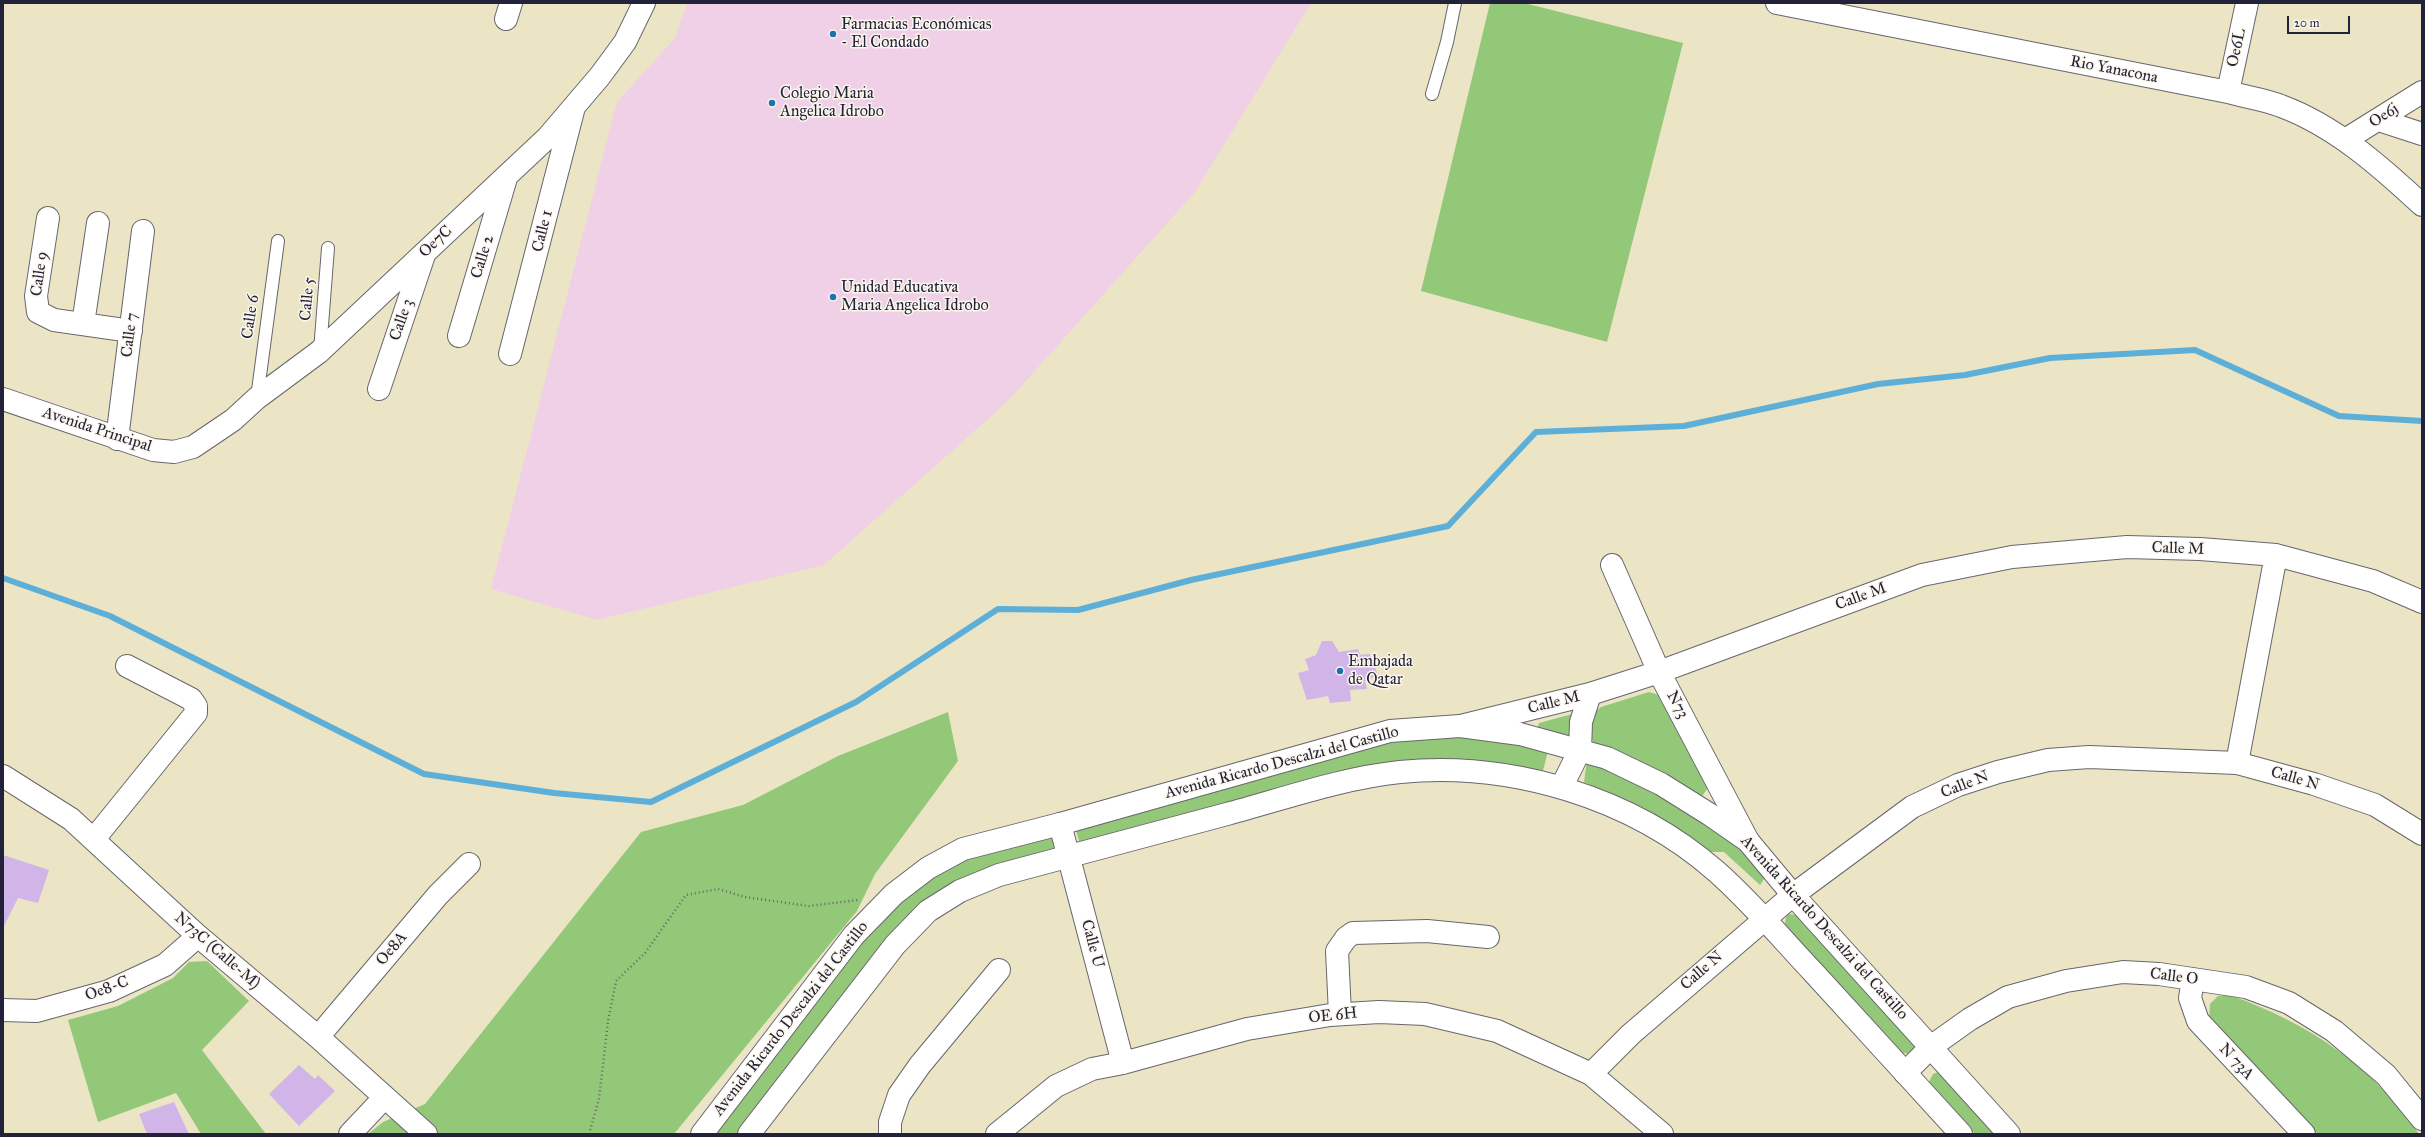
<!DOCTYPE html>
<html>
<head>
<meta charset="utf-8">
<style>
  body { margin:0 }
  #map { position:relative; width:2425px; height:1137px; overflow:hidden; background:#ebe5c6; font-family:"IM FELL Great Primer",serif }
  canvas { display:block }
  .frame { position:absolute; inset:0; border:4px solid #22223b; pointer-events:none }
  .scale { position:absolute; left:2287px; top:16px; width:63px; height:18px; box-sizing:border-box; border:2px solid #22223b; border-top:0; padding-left:5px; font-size:12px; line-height:14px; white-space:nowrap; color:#22223b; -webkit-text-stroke:3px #fbf7ec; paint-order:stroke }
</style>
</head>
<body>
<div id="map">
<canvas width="2425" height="1137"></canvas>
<div class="frame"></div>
<div class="scale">20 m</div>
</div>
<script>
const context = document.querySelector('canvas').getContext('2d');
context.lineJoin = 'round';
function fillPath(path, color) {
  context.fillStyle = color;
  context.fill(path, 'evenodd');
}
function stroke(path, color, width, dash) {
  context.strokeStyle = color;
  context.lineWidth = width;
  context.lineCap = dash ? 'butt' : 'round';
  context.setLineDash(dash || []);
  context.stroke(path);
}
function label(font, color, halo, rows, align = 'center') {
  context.font = font + ' "IM FELL Great Primer",serif';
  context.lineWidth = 3;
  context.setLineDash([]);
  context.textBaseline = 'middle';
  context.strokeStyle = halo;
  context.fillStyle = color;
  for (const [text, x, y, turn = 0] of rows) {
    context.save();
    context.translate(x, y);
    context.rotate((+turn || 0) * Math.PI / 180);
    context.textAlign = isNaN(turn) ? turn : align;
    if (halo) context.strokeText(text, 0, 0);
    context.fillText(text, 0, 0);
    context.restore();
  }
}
fillPath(new Path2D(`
  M687 3H1311L1195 192 1007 402 824 565 597 620 491 589 617 102 675 38Z`), '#efd0e6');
fillPath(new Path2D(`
  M1490 3H1524L1683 43 1607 342 1421 291Z
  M1649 692 1659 695 1709 786 1701 798 1594 744 1588 730 1590 716 1601 707Z
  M948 712 958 761 875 874 857 911 674 1134H368L383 1122 425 1104 641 832 743 805 838 756Z
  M1576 713 1572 738 1537 730 1539 723Z
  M1470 736 1513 742 1548 751 1543 771 1489 763 1080 845 1075 826 1409 737Z
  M1587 760C1636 782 1700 814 1741 850 1750 858 1758 868 1766 876L1760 885 1724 852H1706L1648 812 1584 782Z
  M1055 832 1058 851 890 937 737 1134H711L859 941 897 899 967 856Z
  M1787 914 1800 915 1915 1043 1912 1054 1901 1053 1784 927Z
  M207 961 249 1001 202 1050 266 1134H201L176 1093 98 1122 68 1020 118 1006 173 978 189 962Z
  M2230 995C2309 1024 2371 1064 2419 1134H2318L2209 1019 2210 1004 2218 996Z
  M1943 1070 2001 1134H1975L1929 1082 1933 1074Z`), '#94c879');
stroke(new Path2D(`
  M3 578 110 616 424 774 554 793 651 802 856 702 998 609 1078 610 1191 580 1448 526 1536 432 1684 426 1878 384 1965 375 2050 358 2195 350 2339 416 2422 421`), '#5dafd8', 6);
fillPath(new Path2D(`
  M1322 641H1332L1339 652 1358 649 1360 655 1370 654 1378 675 1365 681 1367 689 1350 690 1351 701 1330 703 1328 696 1307 700 1298 673 1309 670 1305 659 1316 655Z
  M3 855 49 870 38 903 18 898 3 928Z
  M299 1065 315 1079 318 1075 335 1091 299 1126 269 1094Z
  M174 1102 189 1134H147L139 1114Z`), '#d1b5e9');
const lane = new Path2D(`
  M1432 94 1447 42 1455 3
  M320 351 328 248
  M257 398 278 241`);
const street = new Path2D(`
  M1777 3 2228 92C2245 97 2264 99 2281 106 2335 126 2380 166 2422 205
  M506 19 511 3
  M2228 92 2247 3
  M2379 120 2422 134
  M2345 140 2422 92
  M48 218 36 296 38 312 54 320 131 331
  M83 324 98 223
  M459 336 506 178
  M510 354 573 111
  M379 389 424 255
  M3 399 153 450 174 452 193 447 233 420 257 398 319 352 548 137 600 76 625 42 644 3
  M117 439 143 231
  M1612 565 1659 672 1748 841
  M1461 726 1590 694 1659 672 1922 575 2012 557 2127 547 2200 549 2276 555 2373 581 2422 602
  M2237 763 2276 555
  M3 776 71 819 198 936 318 1037 426 1134
  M1562 786 1580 750 1581 722 1590 694
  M1060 824 1123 1063
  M94 839 196 713V706L191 699 127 666
  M2193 979 2190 998 2198 1021 2304 1134
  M3 1010 37 1011 109 991 165 965 198 936
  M1340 1014 1337 951 1346 938 1353 933 1427 931 1488 937
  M318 1037 438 895 469 864
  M1905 1073 1932 1046 1970 1019 2008 997 2066 981 2123 972 2159 974 2246 987 2289 1003 2334 1031 2386 1075 2422 1119
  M1591 1074 1631 1034 1793 895 1912 807 1958 785 1998 772 2048 760 2089 757 2237 763 2314 784 2375 805 2422 834
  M350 1134 384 1098
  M890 1134V1122L899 1095 920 1065 999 970
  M997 1134 1056 1086 1092 1069 1123 1063 1247 1029 1330 1015 1379 1012 1425 1014 1497 1031 1591 1074 1662 1134`);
const secondary = new Path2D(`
  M702 1134 854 935 894 894 928 868 963 849 1060 824 1390 731 1460 726 1520 734 1607 758 1661 784 1709 814 1748 841 1793 895 2009 1134
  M749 1134 895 945 928 911 960 891 999 875C1075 855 1151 835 1227 814 1283 799 1342 778 1400 772 1512 761 1633 798 1717 872 1752 903 1782 939 1814 973 1863 1027 1912 1080 1961 1134`);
stroke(lane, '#68666c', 14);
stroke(street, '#68666c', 24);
stroke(secondary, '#68666c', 24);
stroke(new Path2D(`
  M589 1134 599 1099 608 1021 616 981 645 953 686 895 718 889 745 897 809 906 858 900`), '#68666c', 2.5, [1, 3]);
stroke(lane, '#fff', 12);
stroke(street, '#fff', 22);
stroke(secondary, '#fff', 22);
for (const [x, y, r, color] of [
  [833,34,4,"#1f6fb2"],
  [772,103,4,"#1f6fb2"],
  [833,297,4,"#1f6fb2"],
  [1340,671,4,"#1f6fb2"]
]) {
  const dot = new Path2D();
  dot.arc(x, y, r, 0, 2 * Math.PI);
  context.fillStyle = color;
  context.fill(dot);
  stroke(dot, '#fbf7ec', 1.5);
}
label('16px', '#22223b', '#fbf7ec', [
  ["Farmacias Económicas",841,25],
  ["- El Condado",841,43],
  ["Colegio Maria",780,94],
  ["Angelica Idrobo",780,112],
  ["Unidad Educativa",841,288],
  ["Maria Angelica Idrobo",841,306],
  ["Embajada",1348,662],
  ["de Qatar",1348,680]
], 'left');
label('16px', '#22223b', '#fbf7ec', [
  ["Oe6L",2237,48,-78],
  ["Rio Yanacona",2114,70,11],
  ["Oe6j",2384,116,-33],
  ["Calle 1",543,231,-76],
  ["Oe7C",436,242,-43],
  ["Calle 2",483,257,-73],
  ["Calle 9",40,274,-82],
  ["Calle 5",308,299,-85],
  ["Calle 6",251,317,-82],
  ["Calle 3",402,320,-71],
  ["Calle 7",130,335,-83],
  ["Avenida Principal",97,430,18],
  ["Calle M",2178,549,2],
  ["Calle M",1861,597,-20],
  ["Calle M",1554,703,-14],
  ["N73",1677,705,62],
  ["Avenida Ricardo Descalzi del Castillo",1282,763,-15],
  ["Calle N",2295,779,16],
  ["Calle N",1965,785,-21],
  ["Avenida Ricardo Descalzi del Castillo",1824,928,48],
  ["Calle U",1092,944,75],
  ["Oe8A",392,949,-50],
  ["N73C (Calle-M)",217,951,41],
  ["Calle N",1702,971,-41],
  ["Calle O",2174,977,7],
  ["Oe8-C",107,989,-20],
  ["OE 6H",1333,1016,-6],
  ["Avenida Ricardo Descalzi del Castillo",791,1019,-52],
  ["N 73A",2236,1062,47]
]);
</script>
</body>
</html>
